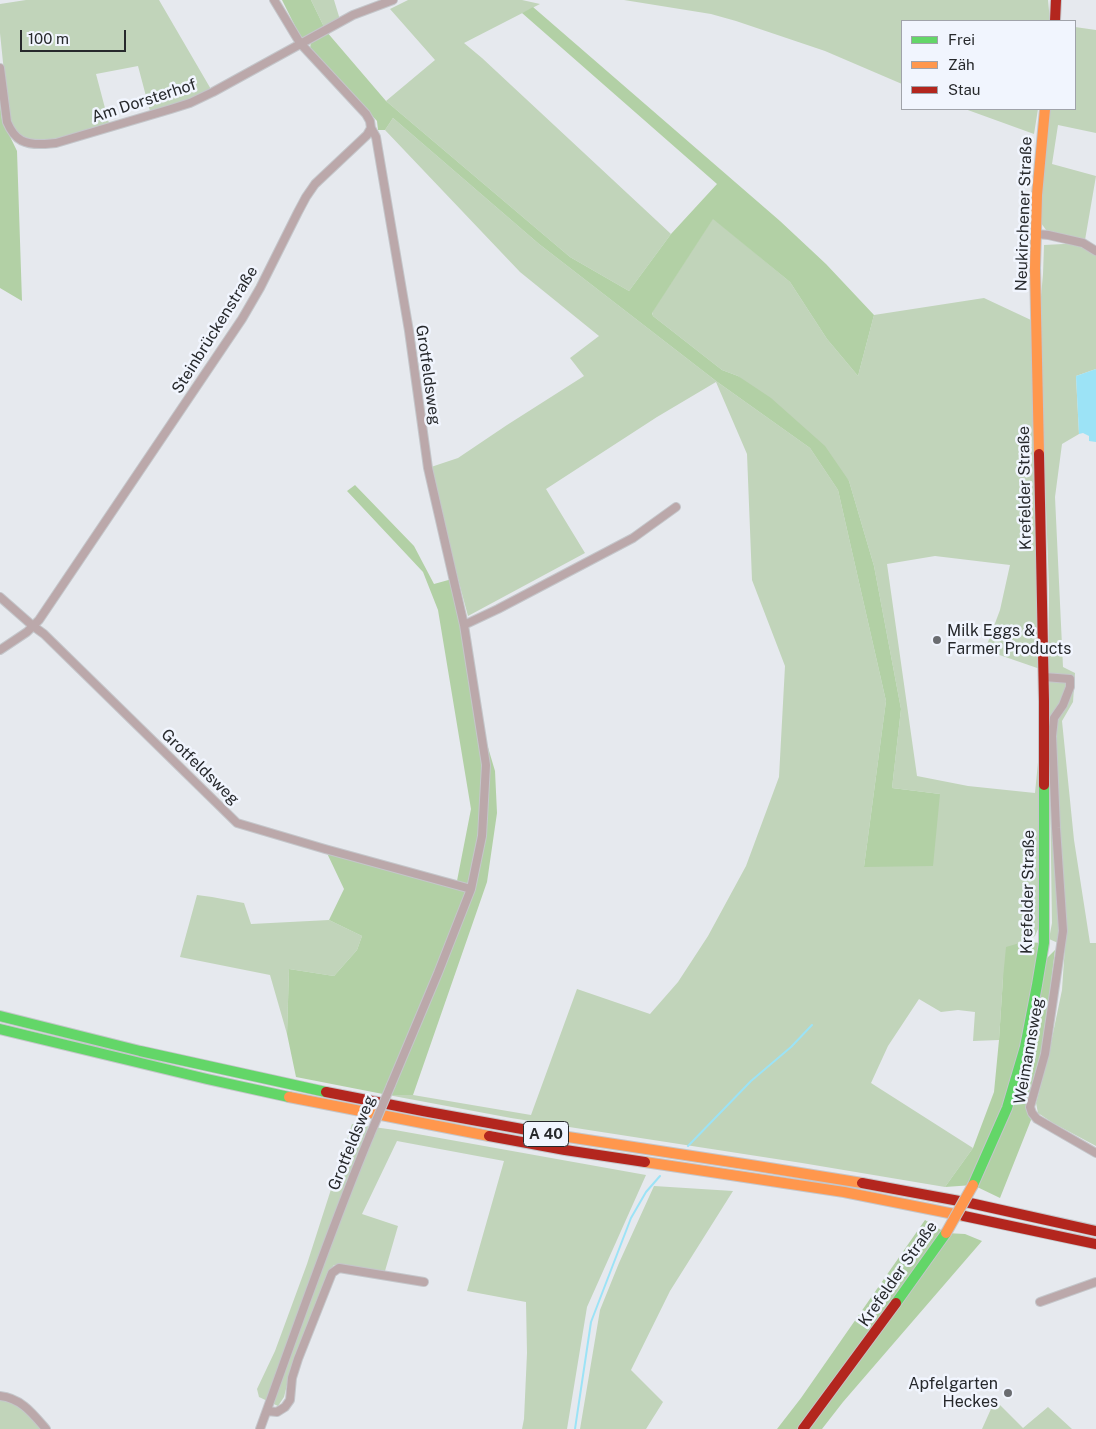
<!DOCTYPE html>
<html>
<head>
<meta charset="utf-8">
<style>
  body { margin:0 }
  #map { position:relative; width:1096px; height:1429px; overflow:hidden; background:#e6e9ee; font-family:"Public Sans",sans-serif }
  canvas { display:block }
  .legend { position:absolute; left:901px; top:20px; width:175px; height:90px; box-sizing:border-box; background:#f1f5fe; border:1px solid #a0a3aa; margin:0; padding:6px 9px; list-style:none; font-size:15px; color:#27292c }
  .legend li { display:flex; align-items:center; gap:10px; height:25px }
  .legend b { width:25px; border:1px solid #a0a3aa }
  .scale { position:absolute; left:20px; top:30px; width:106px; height:22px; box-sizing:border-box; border:2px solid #27292c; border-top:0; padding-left:6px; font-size:15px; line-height:18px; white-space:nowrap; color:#27292c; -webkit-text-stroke:4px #f1f5fe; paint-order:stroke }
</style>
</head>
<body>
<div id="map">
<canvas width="1096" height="1429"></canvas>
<ul class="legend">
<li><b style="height:6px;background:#63d668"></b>Frei</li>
<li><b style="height:6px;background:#ff974d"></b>Zäh</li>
<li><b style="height:6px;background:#b3261e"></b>Stau</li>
</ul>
<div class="scale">100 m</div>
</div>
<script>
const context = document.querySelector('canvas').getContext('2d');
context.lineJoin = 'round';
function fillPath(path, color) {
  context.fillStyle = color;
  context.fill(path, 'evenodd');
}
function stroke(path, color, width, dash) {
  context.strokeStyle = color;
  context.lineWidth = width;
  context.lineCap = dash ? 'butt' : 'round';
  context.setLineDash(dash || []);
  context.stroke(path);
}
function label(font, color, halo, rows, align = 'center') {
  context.font = font + ' "Public Sans",sans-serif';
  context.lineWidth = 5;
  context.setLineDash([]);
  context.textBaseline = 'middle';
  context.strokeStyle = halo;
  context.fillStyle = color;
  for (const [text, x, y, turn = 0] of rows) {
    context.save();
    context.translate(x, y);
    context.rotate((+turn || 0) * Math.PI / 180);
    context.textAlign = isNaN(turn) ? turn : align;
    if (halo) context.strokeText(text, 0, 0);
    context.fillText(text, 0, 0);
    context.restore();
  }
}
fillPath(new Path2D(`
  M26 0H159L212 91 151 115 138 66 96 74 110 127 56 143H24L9 121 0 33V4Z
  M311 0H334L341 23 326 31Z
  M408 0H522L540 4 464 43 482 58 671 234 629 291 570 257 386 101 435 60 390 9Z
  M624 0H1048L1050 21H902V84L825 51 736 21 711 14Z
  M1075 27 1096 30V133L1058 125 1052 164 1096 176 1085 240 1046 230 1041 223 1040 217 1050 109H1075Z
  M965 109H1038L1034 134Z
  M393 118 539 244 716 381 810 448 838 490 886 701 864 867 940 794 892 788 901 709 874 566 849 481 738 376 722 370 653 316 652 312 713 218 790 282 827 339 858 376 874 315 984 298 1031 320 1043 670 985 650 1000 610 1010 565 935 556 887 564 917 776 968 786 1035 793 1044 701V853L1038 903V929L1035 936 1023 942 1003 978 999 1040 973 1041 975 1012 958 1010 941 1012 919 999 888 1046 871 1083 973 1148 945 1187 802 1163 511 1118 388 1095H413L531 1115 577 989 650 1014 678 982 708 936 746 866 779 777 785 666 752 580 747 454 716 382 657 417 546 489 585 553 468 616 447 538 431 467 458 458 507 425 584 376 570 358 599 336 520 272 385 130Z
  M1083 243 1096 252V369L1076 376 1079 434 1062 444 1055 497 1063 667 1075 673 1073 702 1062 721 1074 840 1090 943H1096V1146L1053 1123 1038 1113 1036 1103 1047 1062 1062 990 1065 946 1049 939 1052 923 1049 726V588L1039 319 1043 274 1044 245Z
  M197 895 212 897 244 903 251 924 329 920 362 936 357 950 334 976 289 969 287 1034 270 975 180 957Z
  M352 1124 395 1130 646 1175 587 1307 567 1429H522L524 1419 527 1353 526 1302 467 1291 504 1161 397 1141 362 1214 398 1226 385 1271 334 1265 326 1276 291 1369 284 1397 278 1406 259 1397 257 1389 275 1351 307 1264Z
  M654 1186 733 1191 670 1291 631 1370 663 1402 646 1429H580L600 1310 619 1263Z
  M0 1398 16 1402 43 1429H0Z
  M995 1400 1023 1428 1048 1407 1072 1429H982Z`), '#c1d4ba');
fillPath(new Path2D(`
  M282 0H311L325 29 302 40Z
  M533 7 780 221 826 264 874 315 858 376 827 339 790 282 713 219 652 313 653 316 722 370 738 376 771 398 825 446 849 481 874 566 901 709 892 788 940 794 933 866 864 867 886 701 838 490 810 448 716 381 539 244 393 118 385 130H378L377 121 310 49 311 41 326 31 386 101 570 257 629 291 671 234 717 184 522 13Z
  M0 103 2 120 17 151 22 301 0 288Z
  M355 485 414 546 434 584 452 579 479 727 487 744 495 771 497 813 487 882 413 1095H388L296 1077 287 1034 289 969 334 976 357 950 362 936 329 920 344 889 325 849 456 886 471 809 438 610 423 572 347 491Z
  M1023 942 1044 943 1042 963 1055 950 1042 1058 1028 1104 1031 1120 1000 1198 973 1185 945 1187 973 1148 994 1092 999 1040 1003 978 1006 947Z
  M925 1220 946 1233 965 1234 982 1241 843 1402 822 1429H777L801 1398Z`), '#b2d0a5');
fillPath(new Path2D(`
  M1096 369V442L1089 441V436L1083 433 1079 434 1076 376Z`), '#9ce3f6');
stroke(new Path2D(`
  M688 1146 751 1081 791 1047 812 1025
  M575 1429 591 1322 631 1218 646 1192 660 1176`), '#9ce3f6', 2);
const street = new Path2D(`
  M0 68 7 122C15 141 25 145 45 144L56 143 171 109 190 103 213 92 353 15 393 0
  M371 128 376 137 409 331 428 468 464 625 486 765 482 836 471 889 438 973 391 1085
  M1036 234 1048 235 1083 243 1096 251
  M0 597 33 626 44 634 237 823 325 849 471 889
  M464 625 498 609 633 538 676 507
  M0 650 27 632 39 620 242 319 260 288 298 212 306 197 315 184 367 135 371 128 370 121 366 114 300 43 274 0
  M1044 677 1070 679V687L1063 705 1054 718 1052 736 1056 828 1063 931 1045 1054 1030 1107 1032 1113 1037 1119 1096 1153
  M1040 1302 1096 1282
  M0 1396C21 1398 33 1414 46 1429
  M267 1411 277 1412 285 1407 290 1400 292 1378 298 1359 332 1273 339 1268 424 1282
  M260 1429C296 1330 330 1231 370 1135`);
const fast = new Path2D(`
  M0 1016 140 1051 326 1092
  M0 1029 207 1079 289 1097
  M973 1185 1007 1108 1025 1047 1037 985 1044 943V785
  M896 1303 946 1233`);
const slow = new Path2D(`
  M1039 454 1035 268 1037 195 1045 109
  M289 1097 489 1136
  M555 1135 757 1166 862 1183
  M645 1162 844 1192 964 1216`);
const jam = new Path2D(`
  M1055 21 1056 0
  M1039 454 1044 701V785
  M326 1092 423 1111 555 1135
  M489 1136 565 1150 645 1162
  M862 1183 970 1203 1096 1231
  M964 1216 1096 1244
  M803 1429 896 1303`);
stroke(street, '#c4c6ca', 10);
stroke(fast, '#c4c6ca', 12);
stroke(slow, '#c4c6ca', 12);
stroke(jam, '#c4c6ca', 12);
stroke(street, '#bba8aa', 8);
stroke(fast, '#63d668', 10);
stroke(slow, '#ff974d', 10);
stroke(jam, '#b3261e', 10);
const streetBridge = new Path2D(`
  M370 1135 391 1085`);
const slowBridge = new Path2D(`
  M946 1233 973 1185`);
stroke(streetBridge, '#c4c6ca', 10, []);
stroke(slowBridge, '#c4c6ca', 12, []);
stroke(streetBridge, '#bba8aa', 8);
stroke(slowBridge, '#ff974d', 10);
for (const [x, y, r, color] of [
  [937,640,5,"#6a6c70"],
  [1008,1393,5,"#6a6c70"]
]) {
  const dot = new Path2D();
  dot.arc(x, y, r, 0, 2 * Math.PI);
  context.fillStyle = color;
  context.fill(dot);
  stroke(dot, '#f1f5fe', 2);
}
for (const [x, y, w] of [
  [546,1134,45]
]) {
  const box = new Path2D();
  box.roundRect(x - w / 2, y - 12.5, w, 25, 4);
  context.fillStyle = '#f1f5fe';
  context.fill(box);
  stroke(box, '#27292c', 1);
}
label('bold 15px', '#27292c', null, [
  ["A 40",546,1134]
]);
label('16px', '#27292c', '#f1f5fe', [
  ["Am Dorsterhof",144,101,-18],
  ["Neukirchener Straße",1024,214,-88],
  ["Steinbrückenstraße",215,330,-58],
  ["Grotfeldsweg",428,375,82],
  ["Krefelder Straße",1025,488,-91],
  ["Grotfeldsweg",200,767,44],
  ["Krefelder Straße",1028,892,-89],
  ["Weimannsweg",1029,1051,-80],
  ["Grotfeldsweg",352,1143,-68],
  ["Krefelder Straße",898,1274,-55]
]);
label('16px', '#27292c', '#f1f5fe', [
  ["Milk Eggs &",947,631],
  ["Farmer Products",947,649],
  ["Apfelgarten",998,1384,"right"],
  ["Heckes",998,1402,"right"]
], 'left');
</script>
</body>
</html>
